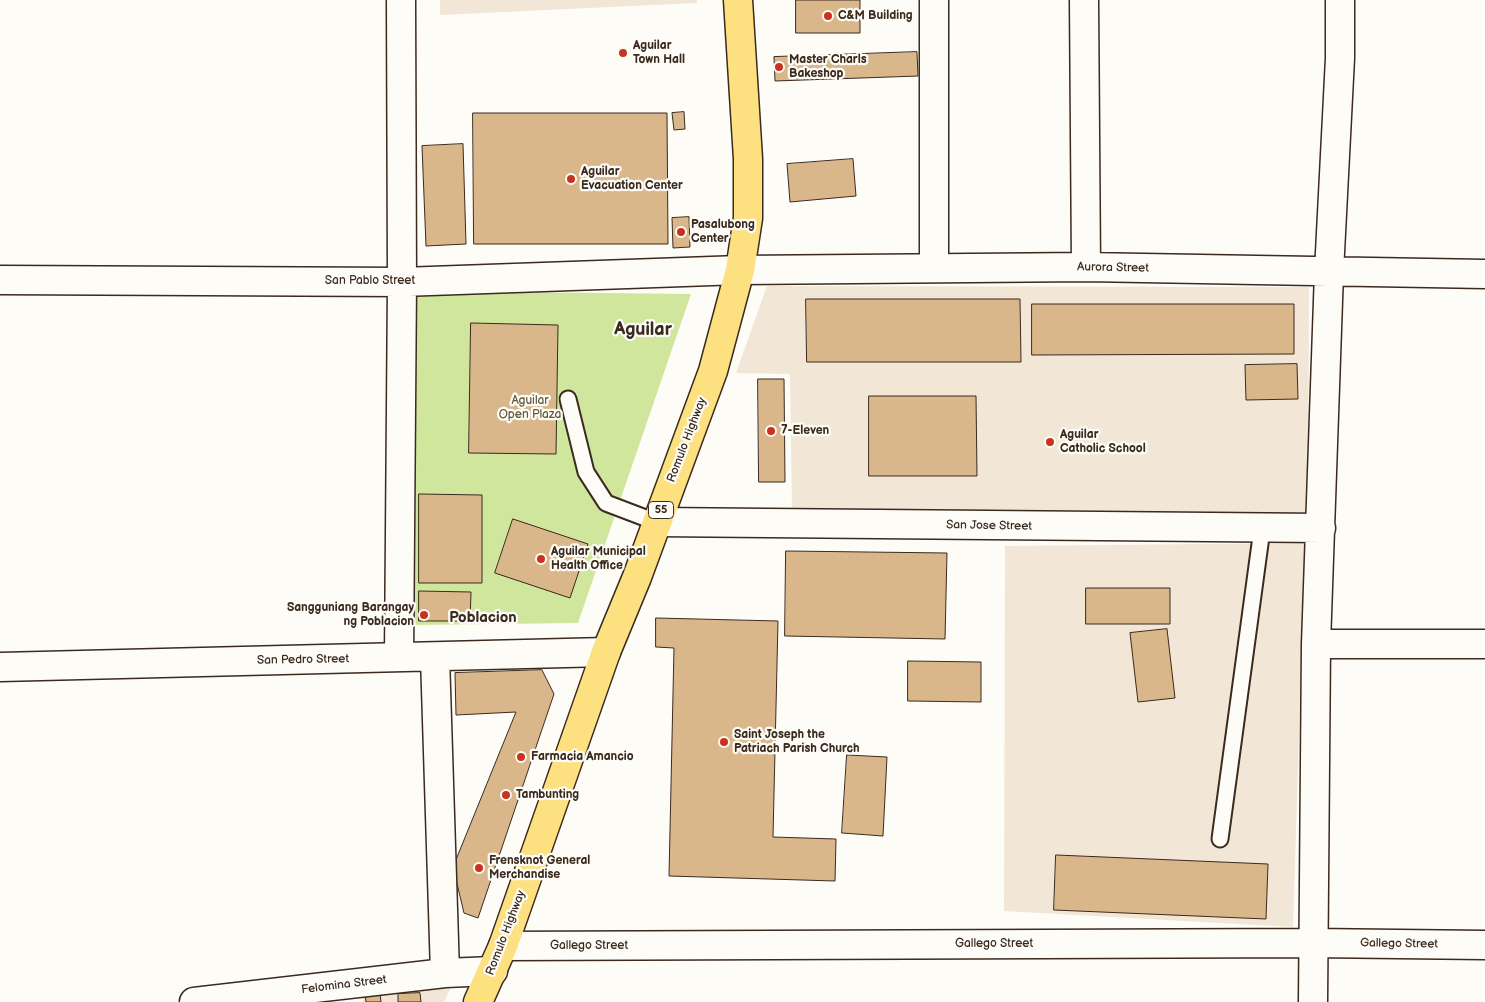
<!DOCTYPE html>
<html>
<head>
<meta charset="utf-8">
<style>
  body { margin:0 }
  canvas { display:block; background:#fdfcf7 }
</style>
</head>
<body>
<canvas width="1485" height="1002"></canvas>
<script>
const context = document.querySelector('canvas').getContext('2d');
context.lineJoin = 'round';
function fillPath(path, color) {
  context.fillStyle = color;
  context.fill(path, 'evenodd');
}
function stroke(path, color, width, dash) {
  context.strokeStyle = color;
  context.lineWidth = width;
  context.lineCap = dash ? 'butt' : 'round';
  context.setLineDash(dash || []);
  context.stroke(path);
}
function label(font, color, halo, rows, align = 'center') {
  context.font = font + ' "Balsamiq Sans",sans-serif';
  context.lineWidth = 4.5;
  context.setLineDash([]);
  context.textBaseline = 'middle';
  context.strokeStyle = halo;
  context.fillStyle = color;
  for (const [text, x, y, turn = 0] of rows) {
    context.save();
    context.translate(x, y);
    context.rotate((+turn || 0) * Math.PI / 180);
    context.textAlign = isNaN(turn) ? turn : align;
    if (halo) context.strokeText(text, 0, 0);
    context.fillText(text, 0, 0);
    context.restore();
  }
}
fillPath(new Path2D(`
  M440 0H697V3L440 15Z
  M767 286 1309 287 1308 515 792 511 790 374 736 373Z
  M1305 543 1293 927 1004 911 1005 546Z
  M455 979 444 1002H363L361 988Z`), '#f2e7d7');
fillPath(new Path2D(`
  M416 291 691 294 578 623 412 625Z`), '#cfe69c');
const building = new Path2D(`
  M796 0H860V33H796Z
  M917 52 918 76 775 81 774 57Z
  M684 112 685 129 674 130 672 113Z
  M473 113H667L668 244H474Z
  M463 144 466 244 426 246 422 146Z
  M853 159 856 196 790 202 787 164Z
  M689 217 690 247 673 248 672 218Z
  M806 299H1020L1021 362H807Z
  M1032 304H1294V354L1032 355Z
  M471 323 558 325 556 454 469 453Z
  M1297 364 1298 399 1246 400 1245 365Z
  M758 379H784L785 482H759Z
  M869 396H976L977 476H869Z
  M419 494 482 495V583H419Z
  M513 519 588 544 570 598 495 573Z
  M786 551 947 553 945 639 785 636Z
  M1086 588H1170V624H1086Z
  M419 591 471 592 470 621H419Z
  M656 618 778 621 773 837 836 839 835 881 669 876 674 648 656 647Z
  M1167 629 1175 698 1138 702 1130 633Z
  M908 661 981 662V702L908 701Z
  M542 670 554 694 478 918 464 913 453 867 516 712 456 715 455 673Z
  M847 755 887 757 883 836 842 833Z
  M1056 855 1268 864 1266 919 1054 910Z
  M380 993 381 1002H366L365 994Z
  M420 993 421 1002H398V994Z`);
fillPath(building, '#d9b78b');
stroke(building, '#3b2a1e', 1);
const service = new Path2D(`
  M568 399 586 472 606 503 656 522
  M1220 839 1262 529`);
const minor = new Path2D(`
  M934 0V268
  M1084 0 1086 267
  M0 280 402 282 740 270 1086 267 1485 274
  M656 522 1321 528
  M1316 644H1485
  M399 657 402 282 401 0
  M435 657 445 973
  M0 667 606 652
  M503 946 1312 943 1485 945
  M194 1002 445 973 493 971
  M1313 1002 1316 644 1329 272 1340 58V0`);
const trunk = new Path2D(`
  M478 1002 503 946 606 652 637 577 713 371 740 270 748 218V159L738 0`);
stroke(service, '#3b2a1e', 19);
stroke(minor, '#3b2a1e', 31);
stroke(trunk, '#3b2a1e', 31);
stroke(service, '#fdfcf7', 15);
stroke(minor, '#fdfcf7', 28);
stroke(trunk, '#fde080', 28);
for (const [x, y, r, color] of [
  [828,16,5,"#c8321e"],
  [623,53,5,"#c8321e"],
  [779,67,5,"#c8321e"],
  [571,179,5,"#c8321e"],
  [681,232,5,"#c8321e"],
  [771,431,5,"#c8321e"],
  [1050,442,5,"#c8321e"],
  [541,559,5,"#c8321e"],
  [424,615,5,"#c8321e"],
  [724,742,5,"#c8321e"],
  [521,757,5,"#c8321e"],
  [506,795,5,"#c8321e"],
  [479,868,5,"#c8321e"]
]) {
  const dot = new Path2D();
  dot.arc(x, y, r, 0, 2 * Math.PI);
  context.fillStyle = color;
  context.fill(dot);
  stroke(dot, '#fdfcf7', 2);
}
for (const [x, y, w] of [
  [661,510,25]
]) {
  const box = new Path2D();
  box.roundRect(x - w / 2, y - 8.5, w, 17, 4);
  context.fillStyle = '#fdfcf7';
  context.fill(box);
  stroke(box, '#3b2a1e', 1);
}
label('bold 11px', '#3b2a1e', null, [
  ["55",661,510]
]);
label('bold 12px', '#3b2a1e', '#fdfcf7', [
  ["C&M Building",838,16],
  ["Aguilar",633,46],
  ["Town Hall",633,60],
  ["Master Charls",789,60],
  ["Bakeshop",789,74],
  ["Aguilar",581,172],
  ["Evacuation Center",581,186],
  ["Pasalubong",691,225],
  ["Center",691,239],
  ["7-Eleven",781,431],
  ["Aguilar",1060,435],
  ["Catholic School",1060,449],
  ["Aguilar Municipal",551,552],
  ["Health Office",551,566],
  ["Sangguniang Barangay",414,608,"right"],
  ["ng Poblacion",414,622,"right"],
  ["Saint Joseph the",734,735],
  ["Patriach Parish Church",734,749],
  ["Farmacia Amancio",531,757],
  ["Tambunting",516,795],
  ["Frensknot General",489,861],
  ["Merchandise",489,875]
], 'left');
label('12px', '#3b2a1e', '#fdfcf7', [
  ["Aurora Street",1113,268,1],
  ["San Pablo Street",370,281],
  ["Romulo Highway",687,440,-69],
  ["San Jose Street",989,526,1],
  ["San Pedro Street",303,660,-1],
  ["Romulo Highway",506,933,-69],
  ["Gallego Street",994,944],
  ["Gallego Street",1399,944,1],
  ["Gallego Street",589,946],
  ["Felomina Street",344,985,-7]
]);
label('12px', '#60593e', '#fdfcf7', [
  ["Aguilar",530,401],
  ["Open Plaza",530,415]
]);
label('bold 15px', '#3b2a1e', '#fdfcf7', [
  ["Poblacion",483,618]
]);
label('bold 18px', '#3b2a1e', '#fdfcf7', [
  ["Aguilar",643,330]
]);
</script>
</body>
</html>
